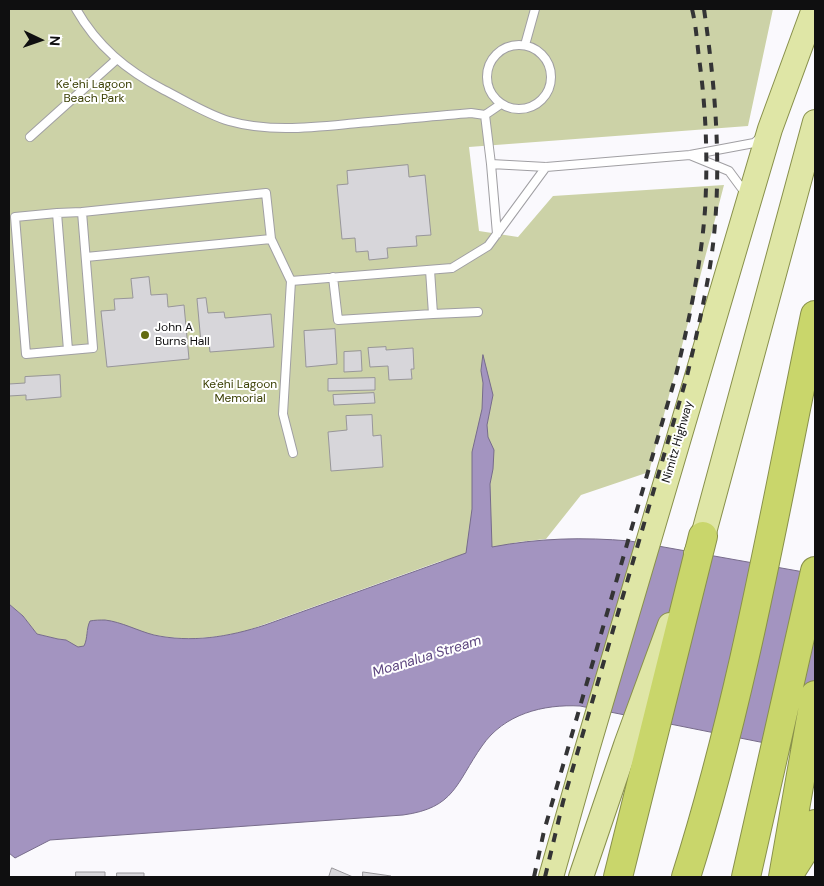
<!DOCTYPE html>
<html>
<head>
<meta charset="utf-8">
<style>
  body { margin:0 }
  #map { position:relative; width:824px; height:886px; overflow:hidden; background:#faf9fd; font-family:"DM Sans",sans-serif }
  canvas { display:block }
  .frame { position:absolute; inset:0; border:10px solid #0f0f10; pointer-events:none }
  .north { position:absolute; left:15px; top:15px; width:50px; height:50px; -webkit-text-stroke:4px #fff; paint-order:stroke; rotate:93deg; font-size:14px; font-weight:700; line-height:20px; text-align:center; color:#0f0f10 }
  .north::after { content:''; display:block; margin:auto; width:18px; height:22px; background:#0f0f10; clip-path:polygon(50% 0,100% 100%,50% 72%,0 100%) }
</style>
</head>
<body>
<div id="map">
<canvas width="824" height="886"></canvas>
<div class="frame"></div>
<div class="north">N</div>
</div>
<script>
const context = document.querySelector('canvas').getContext('2d');
context.lineJoin = 'round';
function fillPath(path, color) {
  context.fillStyle = color;
  context.fill(path, 'evenodd');
}
function stroke(path, color, width, dash) {
  context.strokeStyle = color;
  context.lineWidth = width;
  context.lineCap = dash ? 'butt' : 'round';
  context.setLineDash(dash || []);
  context.stroke(path);
}
function label(font, color, halo, rows, align = 'center') {
  context.font = font + ' "DM Sans",sans-serif';
  context.lineWidth = 4;
  context.setLineDash([]);
  context.textBaseline = 'middle';
  context.strokeStyle = halo;
  context.fillStyle = color;
  for (const [text, x, y, turn = 0] of rows) {
    context.save();
    context.translate(x, y);
    context.rotate((+turn || 0) * Math.PI / 180);
    context.textAlign = isNaN(turn) ? turn : align;
    if (halo) context.strokeText(text, 0, 0);
    context.fillText(text, 0, 0);
    context.restore();
  }
}
fillPath(new Path2D(`
  M9 9H773L748 126 469 147 479 231 518 237 553 196 724 185 649 472 581 495 546 539 518 542 441 561 243 632C214 638 184 641 155 635 138 632 122 625 106 620L87 629V640L84 646 78 648 66 640 58 639 37 634 23 616 9 604Z`), '#ccd2a7');
const water = new Path2D(`
  M483 355 493 395 487 425 488 437 494 450 493 469 490 484 492 547C539 538 583 537 630 541L815 574V753L580 706C543 704 504 714 482 746 456 783 455 808 403 815L50 840 15 858 9 853V604L23 616 37 634 58 639 66 640 78 647 84 646C88 638 86 629 90 621 95 620 100 620 105 620 122 622 138 631 154 635 191 643 229 637 265 625L466 553 472 509V452L482 409 483 383 481 371Z`);
fillPath(water, '#a394c0');
stroke(water, '#776c8b', 1);
const building = new Path2D(`
  M408 165 409 177 425 175 431 235 416 236 417 246 387 248 388 258 369 260 368 251 356 252 355 238 342 239 337 185 348 184 347 171Z
  M149 277 151 295 167 294 168 307 184 305 189 359 107 367 101 311 115 310 114 299 133 298 131 279Z
  M206 298 208 313 224 312 225 318 271 314 274 347 210 352 209 342 201 343 197 299Z
  M335 329 337 364 306 367 304 331Z
  M386 347V350L413 348 414 369H411L412 379 389 380 388 366 370 367 368 348Z
  M361 351 362 371 344 372V352Z
  M60 375 61 397 26 400V395L9 396V384L25 383V377Z
  M375 378V390L328 391V379Z
  M374 393 375 403 334 405 333 395Z
  M372 415 373 436 381 435 383 467 331 471 328 432 347 430 346 416Z
  M332 868 353 877H329Z
  M76 872H105V877H76Z
  M363 872 391 876 390 877H363Z
  M117 873H144V877H117Z`);
fillPath(building, '#d7d6da');
stroke(building, '#98969a', 1);
const service = new Path2D(`
  M76 9C97 46 126 70 164 90 184 100 208 115 229 121 271 133 315 127 358 123 396 120 433 116 471 113L485 115 501 104
  M525 45 535 9
  M487 77a32 32 0 1 1 64 0a32 32 0 1 1-64 0Z
  M485 115 491 164
  M30 137 117 59
  M690 155 729 171 746 194
  M57 213 82 212
  M497 234 491 164 546 167 690 155 754 143 761 137
  M86 257 271 239
  M333 277 338 320 433 314 430 270
  M433 314 478 312
  M68 350 57 213 15 217 26 354 93 348 82 212 266 193 271 239 291 281
  M293 453 283 414 291 281 452 268 488 246 546 167`);
const primary = new Path2D(`
  M696 554 703 536 815 122
  M551 877 586 753 770 129 814 9
  M581 877 626 745 670 625`);
const motorway = new Path2D(`
  M791 871 803 852 815 824
  M618 877 703 536
  M686 877C744 694 776 503 815 315
  M746 877 815 571
  M783 877 815 695`);
stroke(service, '#a09fa3', 10);
stroke(primary, '#88904b', 26);
stroke(motorway, '#88904b', 30);
stroke(service, '#fff', 8);
stroke(primary, '#dfe6a6', 24);
stroke(motorway, '#c9d66b', 28);
stroke(new Path2D(`
  M534 877 544 831 676 375C689 321 701 265 705 210 708 159 706 108 699 58 697 42 696 25 692 9
  M545 877 563 802 687 376C696 338 705 299 711 260 723 176 716 92 704 9`), '#343435', 4, [9, 9]);
for (const [x, y, r, color] of [
  [145,335,5,"#636b10"]
]) {
  const dot = new Path2D();
  dot.arc(x, y, r, 0, 2 * Math.PI);
  context.fillStyle = color;
  context.fill(dot);
  stroke(dot, '#fff', 2);
}
label('12px', '#3a3f03', '#fff', [
  ["Keʻehi Lagoon",94,85],
  ["Beach Park",94,99],
  ["Ke'ehi Lagoon",240,385],
  ["Memorial",240,399]
]);
label('12px', '#0f0f10', '#fff', [
  ["John A",155,328],
  ["Burns Hall",155,342]
], 'left');
label('12px', '#0f0f10', '#fff', [
  ["Nimitz Highway",678,442,-74]
]);
label('italic 14px', '#5e4781', '#fff', [
  ["Moanalua Stream",427,657,-17]
]);
</script>
</body>
</html>
